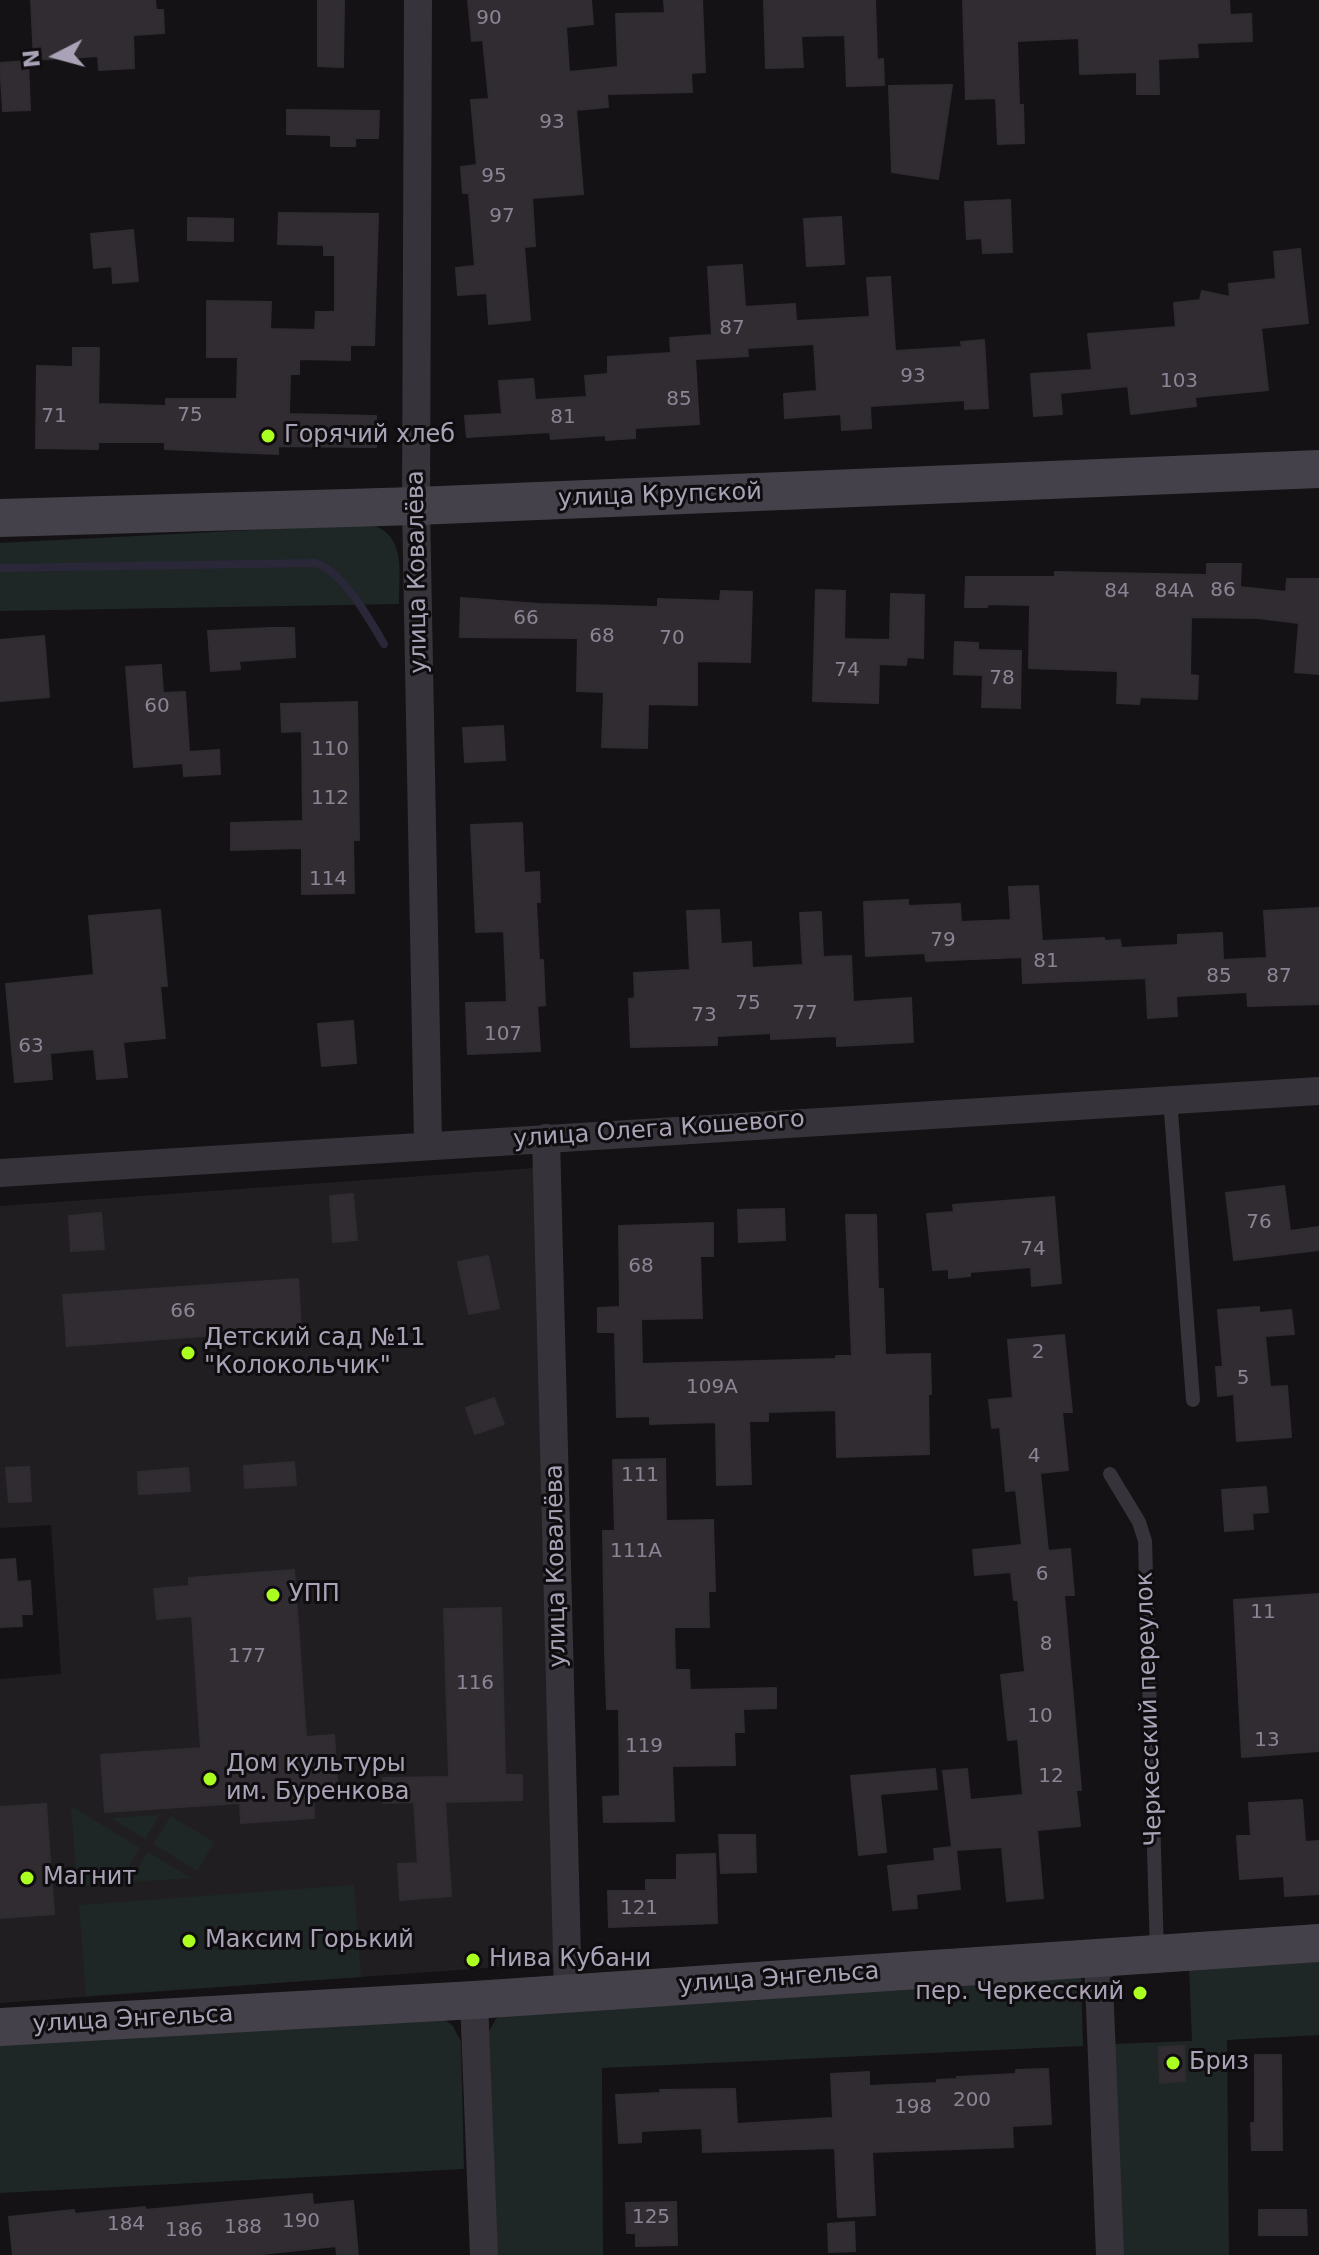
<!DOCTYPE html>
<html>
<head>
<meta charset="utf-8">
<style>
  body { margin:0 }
  #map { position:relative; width:1319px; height:2255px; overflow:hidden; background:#141214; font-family:"DejaVu Sans",sans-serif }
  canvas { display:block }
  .north { position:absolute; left:16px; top:16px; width:80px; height:80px; -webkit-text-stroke:6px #0f0d0f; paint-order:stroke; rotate:264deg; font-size:22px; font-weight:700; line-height:32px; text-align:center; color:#aaa2b6 }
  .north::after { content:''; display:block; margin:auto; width:28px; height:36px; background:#aaa2b6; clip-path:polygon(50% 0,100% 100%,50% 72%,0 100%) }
</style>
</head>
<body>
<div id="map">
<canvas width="1319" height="2255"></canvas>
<div class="north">N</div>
</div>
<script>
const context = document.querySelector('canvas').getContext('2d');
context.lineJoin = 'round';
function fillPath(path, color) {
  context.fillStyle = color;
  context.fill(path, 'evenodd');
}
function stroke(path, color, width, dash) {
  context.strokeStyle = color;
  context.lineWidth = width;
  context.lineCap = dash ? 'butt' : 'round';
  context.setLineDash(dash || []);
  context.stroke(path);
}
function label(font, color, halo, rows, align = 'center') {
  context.font = font + ' "DejaVu Sans",sans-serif';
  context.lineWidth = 6;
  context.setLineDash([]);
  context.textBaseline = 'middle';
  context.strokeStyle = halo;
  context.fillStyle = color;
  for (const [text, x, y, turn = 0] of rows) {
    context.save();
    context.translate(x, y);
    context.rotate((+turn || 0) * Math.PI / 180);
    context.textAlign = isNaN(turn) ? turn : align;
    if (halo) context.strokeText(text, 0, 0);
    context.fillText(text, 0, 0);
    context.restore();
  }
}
fillPath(new Path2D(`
  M534 1168 555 1963 0 2003V1679L61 1674 51 1525 0 1528V1206Z`), '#201e21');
fillPath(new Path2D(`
  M369 524C407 534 399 572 399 604L0 611V543Z
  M71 1806 140 1848 118 1883 77 1886Z
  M160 1815 145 1839 111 1818Z
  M171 1816 214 1842 197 1871 153 1844Z
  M148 1852 191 1878 130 1882Z
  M354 1885 361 1977 86 1996 79 1905Z
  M1319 1960V2035L1227 2040 1229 2255H1120L1111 2044 1192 2041 1189 1968Z
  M1081 1974 1083 2046 602 2068 603 2255H497L489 2031 496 2019 508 2012Z
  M440 2016 453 2026 461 2042 464 2169 0 2193V2043Z`), '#1e2725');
stroke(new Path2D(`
  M0 568 315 563C342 570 370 620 384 644`), '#2a2739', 8);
const building = new Path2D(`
  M31 0H155L156 10H163L164 33 133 35 134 68 99 70 98 56 34 60Z
  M318 0H344L343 67 318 66Z
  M468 0H591L593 24 566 27 569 72 618 67 616 14 665 13 664 0H702L705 72 691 73 692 92 607 94 608 107 576 110 583 194 532 198 535 246 524 247 530 320 489 324 487 293 458 295 456 268 475 266 469 193H463L461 167 477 165 471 100 489 99 483 40 472 41Z
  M764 0H875L877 60 883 59 884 85 847 86 845 35 801 36 803 67 766 68Z
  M963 0H1229L1230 15 1251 14 1252 41 1197 43 1198 57 1158 59 1159 94H1137V72L1080 74 1079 38 1017 41 1019 105H1023L1024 143 998 144 996 98 966 99Z
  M28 61 30 110 3 111 0 63Z
  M952 85 938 179 892 172 889 86Z
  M287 110 379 111 378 138H355V146H331V135L287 134Z
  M1010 200 1012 252 983 253 982 238 967 239 965 202Z
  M279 213 378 214 374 345H350V360L299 359V374H290L289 414 376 416V447L278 446V454L165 449V442H98V449L36 448 37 366 73 367V348H99L98 404 166 406V399H237L238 357H207V301L271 302 270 329 315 330 316 312H335V255H324V245L278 244Z
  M841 217 844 264 807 266 804 219Z
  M188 218 233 219V241L188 240Z
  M133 230 138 281 113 283 112 266 94 268 91 234Z
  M1300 249 1308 323 1261 328 1268 390 1195 397 1196 406 1131 414 1128 386 1060 393 1062 414 1034 416 1031 374 1092 370 1088 334 1176 327 1174 303 1200 300 1202 291 1230 297 1229 284 1276 279 1274 252Z
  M742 265 745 307 795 304 796 321 870 317 867 278 890 277 895 351 962 347 961 342 984 340 988 408 965 409V400L870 406 871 428 842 430 841 414 785 418 784 394 817 391 814 344 747 348 748 356 695 359 699 424 635 428V438L606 440V435L551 439 550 432 467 437 465 416 502 414 499 381 533 379 535 400 587 397 585 376 608 374V357L671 353 670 338 712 335 708 267Z
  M1207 564H1241L1240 587 1286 592 1287 579H1319V674L1295 672 1299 623 1258 618 1191 617 1190 675 1198 676 1197 699 1140 697 1139 704 1117 703 1118 671 1029 668 1030 605 988 604 987 607H965L966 577H1055V572L1207 575Z
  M816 590 845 591 844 639 890 640 891 594 924 595 923 658 907 657 906 665 879 664 878 703 813 701Z
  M721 591 752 592 750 662 697 661V705L648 704 647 748 602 747 604 692 577 691 578 638 460 637 461 598 539 604 658 607V599L720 601Z
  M270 628H294L295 657 239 661 240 669 211 671 208 631Z
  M44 636 49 697 0 701V640Z
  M955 642 978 643V650L1021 651 1020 708 982 707 983 675 954 674Z
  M161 665 163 693 185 692 189 752 219 750 220 774 184 776 183 763 134 767 126 667Z
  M357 702 359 840H353L354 893 302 894V848L231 850V823L303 821 302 731 282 732 281 704Z
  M503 726 505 760 465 762 463 728Z
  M522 823 524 873 539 872 540 902H536L539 960H543L545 1005 537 1006 540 1051 468 1054 466 1003 507 1002 504 931 476 932 471 825Z
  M1038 886 1042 941 1104 938 1105 941 1120 940 1121 948 1178 945V935L1222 933 1223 960 1267 958 1264 911 1319 908V1004L1248 1006 1247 992 1176 996 1177 1016 1148 1018 1146 978 1023 983 1022 957 926 961 925 953 866 956 864 902 908 900V906L960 904 961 922 1011 920 1009 887Z
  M160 910 167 986H160L165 1038 123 1042 127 1077 97 1079 94 1049 50 1053 52 1079 15 1082 6 984 94 975 89 916Z
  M719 910 721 944 751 942 752 968 803 965 800 913 821 912 823 957 851 956 853 1002 911 998 913 1042 837 1046V1036L771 1039V1033L717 1036V1045L631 1047 629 999 635 998 634 973 690 970 687 911Z
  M353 1021 356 1063 322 1066 318 1024Z
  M1284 1186 1290 1231 1319 1227V1250L1234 1260 1226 1193Z
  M353 1194 357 1240 333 1242 330 1196Z
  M1054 1197 1061 1283 1032 1286 1031 1267 970 1272V1276L949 1278V1269L933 1270 927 1214 954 1212 953 1205Z
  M784 1209 785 1240 739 1242 738 1210Z
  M101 1213 104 1249 71 1251 69 1216Z
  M846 1215H876L878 1289H883L885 1355 930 1354 931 1394H928L929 1454 837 1457 836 1410 768 1412V1421H749L751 1484 717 1485 716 1422 650 1424V1416L617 1417 615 1332H598V1308L620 1307 619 1226 713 1223V1256H700L702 1318 641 1319 642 1364 836 1359V1356H852Z
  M488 1256 499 1308 469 1314 458 1262Z
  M298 1279 301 1329 67 1346 63 1295Z
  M1259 1307V1313L1291 1310 1294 1334 1265 1336 1270 1387 1287 1386 1291 1437 1237 1441 1234 1394 1218 1396 1216 1367H1223L1218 1310Z
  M1064 1335 1072 1412H1062L1068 1470 1040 1473 1048 1551 1070 1549 1074 1595H1064L1081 1790H1076L1080 1826 1037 1830 1043 1898 1007 1901 1002 1847 956 1850 960 1889 916 1894 917 1908 893 1910 888 1866 935 1861 934 1849 952 1847 943 1771 967 1769 970 1800 1023 1795 1018 1739 1008 1740 1001 1675 1025 1672 1018 1600H1014L1011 1572 975 1575 973 1550 1022 1545 1016 1490 1006 1491 1000 1427 992 1428 989 1400 1013 1398 1008 1340Z
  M494 1398 504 1424 475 1434 466 1408Z
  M665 1459 666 1521 713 1520 715 1591H708L709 1627H674L675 1670H689L690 1690 776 1688V1708L743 1709 744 1732H734L735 1765 672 1766 674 1821 604 1822 603 1797 620 1796 619 1709H607L605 1652 603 1531H615L613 1460Z
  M294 1462 296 1485 245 1488 244 1466Z
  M29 1467 31 1501 9 1502 6 1468Z
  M188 1468 190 1491 139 1494 138 1472Z
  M1266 1487 1268 1512 1252 1513 1253 1529 1225 1531 1222 1490Z
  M15 1559 17 1582 30 1581 32 1614H21L22 1626 0 1627V1560Z
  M294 1570 306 1737 334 1735 338 1795 313 1797 314 1818 241 1823 240 1803 105 1812 101 1755 201 1748 192 1616 157 1619 154 1589 189 1586V1578Z
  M1319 1594V1751L1242 1757 1234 1600Z
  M501 1608 505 1775H522V1800L445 1802 451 1896 400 1900 398 1864 418 1863 414 1802 383 1803V1778L449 1777 444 1609Z
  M935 1769 937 1789 880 1794 886 1852 859 1855 851 1776Z
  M1302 1800 1305 1842 1319 1841V1894L1285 1896 1284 1876 1240 1879 1237 1836H1251L1249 1803Z
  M46 1804 54 1914 0 1918V1807Z
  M719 1835H755L756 1872 721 1873Z
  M715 1854 717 1923 609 1927 608 1891H646V1880H677V1855Z
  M1184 2046 1185 2081 1160 2083 1159 2047Z
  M1255 2055H1281L1282 2150H1252L1251 2123H1255Z
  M1048 2069 1051 2124 1012 2126 1013 2147 872 2152 875 2215 838 2217 835 2148 703 2152 702 2128 641 2131V2142L619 2143 616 2095 661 2093 660 2090 735 2089 737 2124 833 2118 831 2074 869 2072V2086L937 2083V2080L958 2079 957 2077 1016 2074V2070Z
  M312 2194 313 2205 353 2201 358 2255H337L336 2246 253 2255H13L9 2217 74 2210 75 2214 145 2207V2210Z
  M676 2202 677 2245 636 2246V2233H627L626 2203Z
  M1259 2210H1306L1307 2235H1259Z
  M854 2222 855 2251 829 2252 828 2224Z`);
fillPath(building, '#302c31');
stroke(building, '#2f2c31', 2);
stroke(new Path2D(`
  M1170 1099 1193 1400
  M1110 1474 1139 1522 1145 1541 1157 1953`), '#37333a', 14);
stroke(new Path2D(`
  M418 0 416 506 428 1144
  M546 1138 568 1994
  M0 1173 1319 1091
  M1098 1958 1110 2255
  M474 2000 484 2255`), '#37333a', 28);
stroke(new Path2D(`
  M0 518 416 506 1319 469
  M0 2027 474 2000 1319 1943`), '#45414a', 38);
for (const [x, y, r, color] of [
  [268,436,8,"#abff20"],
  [188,1353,8,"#abff20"],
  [273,1595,8,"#abff20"],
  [210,1779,8,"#abff20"],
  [27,1878,8,"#abff20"],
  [189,1941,8,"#abff20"],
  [473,1960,8,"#abff20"],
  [1140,1993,8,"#abff20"],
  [1173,2063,8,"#abff20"]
]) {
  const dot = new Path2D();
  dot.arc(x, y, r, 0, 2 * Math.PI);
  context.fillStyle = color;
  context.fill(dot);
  stroke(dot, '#0f0d0f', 3);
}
label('20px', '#8c8495', null, [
  ["90",489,19],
  ["93",552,123],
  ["95",494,177],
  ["97",502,217],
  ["87",732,329],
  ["93",913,377],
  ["103",1179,382],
  ["85",679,400],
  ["75",190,416],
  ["71",54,417],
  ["81",563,418],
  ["86",1223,591],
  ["84",1117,592],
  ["84А",1174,592],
  ["66",526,619],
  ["68",602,637],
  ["70",672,639],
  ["74",847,671],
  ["78",1002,679],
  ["60",157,707],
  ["110",330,750],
  ["112",330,799],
  ["114",328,880],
  ["79",943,941],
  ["81",1046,962],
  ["85",1219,977],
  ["87",1279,977],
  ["75",748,1004],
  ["77",805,1014],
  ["73",704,1016],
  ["107",503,1035],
  ["63",31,1047],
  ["76",1259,1223],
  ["74",1033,1250],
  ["68",641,1267],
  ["66",183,1312],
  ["2",1038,1353],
  ["5",1243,1379],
  ["109А",712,1388],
  ["4",1034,1457],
  ["111",640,1476],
  ["111А",636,1552],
  ["6",1042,1575],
  ["11",1263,1613],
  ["8",1046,1645],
  ["177",247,1657],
  ["116",475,1684],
  ["10",1040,1717],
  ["13",1267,1741],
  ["119",644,1747],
  ["12",1051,1777],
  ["121",639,1909],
  ["200",972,2101],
  ["198",913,2108],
  ["125",651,2218],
  ["190",301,2222],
  ["184",126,2225],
  ["188",243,2228],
  ["186",184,2231]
]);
label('24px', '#aaa2b6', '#0f0d0f', [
  ["Горячий хлеб",284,436],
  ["Детский сад №11",204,1339],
  ["\"Колокольчик\"",204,1367],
  ["УПП",289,1595],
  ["Дом культуры",226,1765],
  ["им. Буренкова",226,1793],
  ["Магнит",43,1878],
  ["Максим Горький",205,1941],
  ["Нива Кубани",489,1960],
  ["пер. Черкесский",1124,1993,"right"],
  ["Бриз",1189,2063]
], 'left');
label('24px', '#aaa2b6', '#0f0d0f', [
  ["улица Крупской",660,496,-2],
  ["улица Ковалёва",418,572,-91],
  ["улица Олега Кошевого",659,1130,-4],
  ["улица Ковалёва",557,1566,-91],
  ["Черкесский переулок",1150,1709,-92],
  ["улица Энгельса",779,1979,-4],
  ["улица Энгельса",133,2020,-3]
]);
</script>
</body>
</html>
